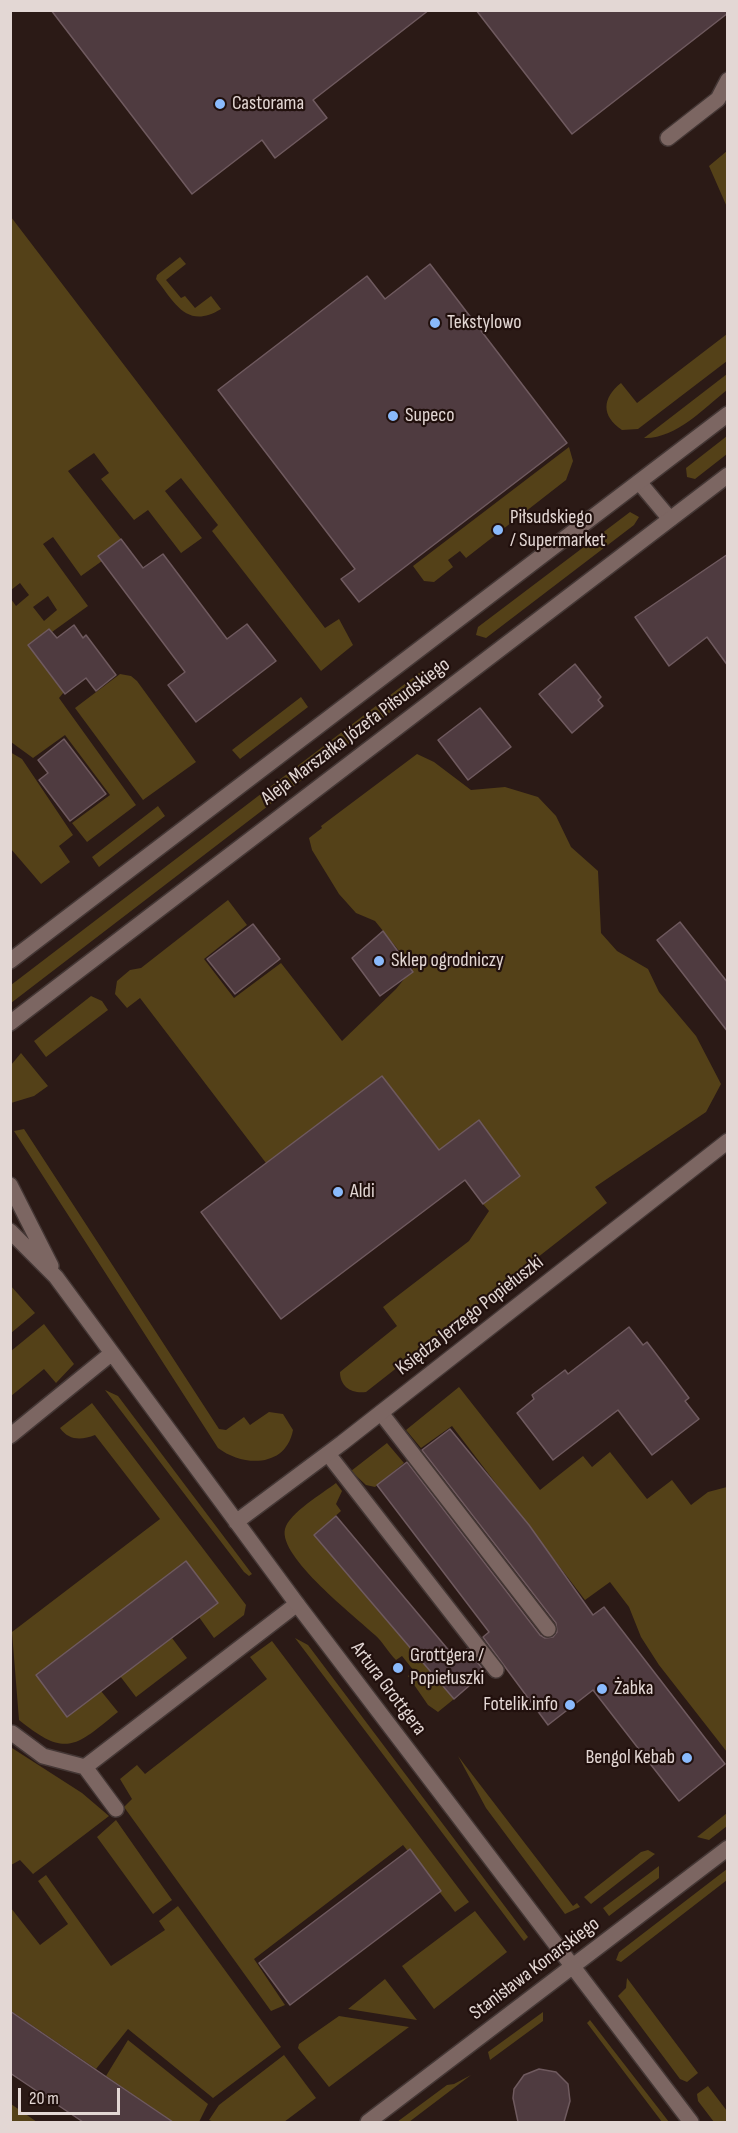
<!DOCTYPE html>
<html>
<head>
<meta charset="utf-8">
<style>
  body { margin:0 }
  #map { position:relative; width:738px; height:2133px; overflow:hidden; background:#2b1a16; font-family:"Sofia Sans Condensed",sans-serif }
  canvas { display:block }
  .frame { position:absolute; inset:0; border:12px solid #e3d7d4; pointer-events:none }
  .scale { position:absolute; left:18px; top:2088px; width:102px; height:27px; box-sizing:border-box; border:3px solid #e3d7d4; border-top:0; padding-left:8px; font-size:18px; line-height:21px; white-space:nowrap; color:#e3d7d4; -webkit-text-stroke:4px #21100d; paint-order:stroke }
</style>
</head>
<body>
<div id="map">
<canvas width="738" height="2133"></canvas>
<div class="frame"></div>
<div class="scale">20 m</div>
</div>
<script>
const context = document.querySelector('canvas').getContext('2d');
context.lineJoin = 'round';
function fillPath(path, color) {
  context.fillStyle = color;
  context.fill(path, 'evenodd');
}
function stroke(path, color, width, dash) {
  context.strokeStyle = color;
  context.lineWidth = width;
  context.lineCap = dash ? 'butt' : 'round';
  context.setLineDash(dash || []);
  context.stroke(path);
}
function label(font, color, halo, rows, align = 'center') {
  context.font = font + ' "Sofia Sans Condensed",sans-serif';
  context.lineWidth = 4.5;
  context.setLineDash([]);
  context.textBaseline = 'middle';
  context.strokeStyle = halo;
  context.fillStyle = color;
  for (const [text, x, y, turn = 0] of rows) {
    context.save();
    context.translate(x, y);
    context.rotate((+turn || 0) * Math.PI / 180);
    context.textAlign = isNaN(turn) ? turn : align;
    if (halo) context.strokeText(text, 0, 0);
    context.fillText(text, 0, 0);
    context.restore();
  }
}
fillPath(new Path2D(`
  M727 151V207L709 166Z
  M11 217 325 628 339 619 353 645 321 671 212 531 218 525 181 478 165 491 202 538 181 553 148 510 134 520 101 479 109 473 94 453 68 471 121 539 98 556 102 561 81 576 53 537 43 544 88 606 52 632 49 629 28 645 64 692 59 698 136 805 87 842 72 823 110 795 65 735 33 758 11 742V599L16 606 29 595 20 583 11 590ZM48 596 57 610 44 621 33 607Z
  M180 257 186 264 166 280 181 298 185 296 195 308 211 296 221 309C187 330 175 303 156 279L157 275Z
  M727 334V361L638 429 622 430C601 416 602 398 621 383L637 403Z
  M727 374V390C704 408 676 439 644 438Z
  M727 436V454L695 479 687 477 686 468Z
  M569 447 573 461 566 480 466 558 460 551 448 560 453 567 434 582 424 581 413 566Z
  M630 512 639 517 634 525 486 638 476 635 478 627Z
  M423 670 429 672 431 679 418 691 11 1003V985Z
  M120 674 131 676 137 681 196 762 143 800 75 708Z
  M301 697 308 707 240 759 232 750Z
  M10 752 22 759 73 835 59 846 70 862 41 884 11 849Z
  M417 754 434 762 471 790 505 787 538 797 556 816 571 847 598 871 601 933 617 951 648 969 659 992 696 1036 721 1084 706 1112 595 1187 607 1203 366 1392C352 1394 340 1387 340 1372L397 1326 383 1307 469 1241 489 1211 483 1204 520 1176 479 1120 439 1150 382 1076 266 1163 140 998 127 1008 115 994 117 981 130 970 141 968 228 900 247 925 204 959 234 998 281 963 342 1041 396 989 413 968 375 921 356 913 339 894 312 850 309 838 322 828 321 826Z
  M158 806 165 816 99 867 92 857Z
  M91 996 102 1001 108 1010 46 1057 34 1041Z
  M21 1053 48 1086 34 1096 11 1103V1065Z
  M24 1129 219 1429 226 1430 244 1417 250 1425 269 1412 283 1414 293 1430C286 1468 243 1467 218 1448L14 1131Z
  M10 1285 35 1313 11 1333H10Z
  M44 1324 74 1364 56 1383 44 1369 11 1396V1351Z
  M459 1387 540 1490 583 1456 592 1467 610 1452 647 1499 672 1480 691 1505 708 1492 727 1487V1752L659 1665 641 1637 629 1607 610 1582 585 1600 452 1426 421 1448 406 1430Z
  M105 1390 118 1396 252 1574 249 1576 244 1572Z
  M92 1403 246 1605 244 1615 214 1638 199 1617 217 1603 186 1561 37 1675 101 1691 118 1712C75 1747 66 1758 19 1720L12 1632 160 1519 95 1435C82 1440 69 1441 60 1428Z
  M387 1443 404 1463 375 1487 366 1485 351 1471Z
  M336 1483 342 1491 336 1504 341 1511 314 1535 454 1699 438 1712 428 1705 408 1676 414 1671 402 1656 396 1660C388 1652 383 1642 375 1635 356 1617 278 1557 285 1529 289 1513 323 1493 336 1483Z
  M172 1638 187 1658 136 1697 120 1676Z
  M295 1638 308 1645 528 1937 524 1941Z
  M272 1641 469 1902 455 1912 403 1845 254 1959 285 2005 271 2011 124 1807 132 1799 120 1779 137 1765 145 1774 267 1679 250 1657Z
  M12 1748 82 1793 109 1816 33 1874 20 1860 11 1865Z
  M458 1756 573 1906 577 1903 580 1907 565 1914 486 1808Z
  M727 1813V1826L709 1840 697 1837Z
  M116 1820 172 1900 153 1914 97 1837Z
  M648 1850 655 1854 591 1904 584 1897 641 1852Z
  M659 1866V1878L609 1916 603 1908Z
  M727 1869V1880L621 1962 616 1960 619 1952Z
  M46 1875 111 1966 165 1930 159 1921 178 1906 281 2047 213 2098 128 2029 96 2069 11 2011V1908L40 1945 68 1924 38 1881Z
  M475 1911 507 1952 434 2009 402 1966Z
  M627 1978 698 2073 687 2082 680 2079 618 1996 626 1988Z
  M385 1979 417 2020 348 2009Z
  M543 2012V2021L490 2060 488 2052Z
  M339 2016 409 2027 329 2087 298 2048 299 2044Z
  M590 2020 669 2122H662L587 2023Z
  M128 2040 208 2104 199 2122H173L106 2076Z
  M284 2055 316 2098 284 2122H214L209 2120 219 2105Z
  M471 2075 409 2122H397L447 2085 454 2084Z
  M708 2086 727 2111V2122H714L698 2101 697 2094Z
  M10 2104H11L37 2122H11Z`), '#544118');
const building = new Path2D(`
  M51 10H429L313 100 327 118 275 158 262 140 192 194Z
  M476 10H728V13L572 134Z
  M430 264 567 443 359 602 341 579 355 569 218 390 367 276 385 299Z
  M121 539 143 568 163 554 227 639 247 624 276 661 196 722 168 685 185 672 98 556Z
  M728 554V666L707 637 669 666 635 617Z
  M74 625 83 638 86 635 116 675 96 691 86 678 65 694 28 645 49 629 57 638Z
  M575 664 601 697 598 700 603 706 572 733 539 694Z
  M480 708 511 747 468 780 438 740Z
  M64 739 106 794 70 821 39 780 48 773 38 760Z
  M680 922 728 983V1032L657 940Z
  M253 924 280 959 235 994 207 959Z
  M383 931 413 972 380 996 352 958Z
  M382 1076 439 1150 479 1120 520 1176 483 1204 465 1180 281 1319 201 1212Z
  M629 1327 643 1345 647 1342 666 1367 689 1398 685 1401 699 1419 652 1455 618 1410 553 1460 517 1413 534 1399 532 1395 565 1370 568 1374Z
  M450 1429 529 1525 593 1615 604 1607 725 1764 679 1801 593 1690 548 1725 483 1637 489 1632 377 1485 407 1462 540 1635 545 1638 553 1637 557 1632 556 1623 422 1450Z
  M336 1516 456 1659 467 1649 485 1672 454 1699 314 1535Z
  M186 1561 218 1603 67 1717 36 1675Z
  M410 1849 441 1891 290 2005 259 1963Z
  M10 2011 105 2076 173 2122H83L10 2073Z
  M539 2069 556 2072 568 2084 570 2101 564 2122H518L513 2098 514 2089 524 2075Z`);
fillPath(building, '#4f3b40');
stroke(building, '#6f5a5f', 1.5);
const service = new Path2D(`
  M668 138 718 99 728 80
  M639 482 670 519
  M381 1413 548 1629
  M328 1454 496 1670
  M12 1733 43 1756 85 1767 297 1604
  M85 1767 116 1809`);
const minor = new Path2D(`
  M10 1185 51 1266
  M10 1231 56 1277 297 1604 691 2122
  M10 1436 112 1353
  M236 1522 342 1443 728 1141
  M368 2122 728 1848`);
const tertiary = new Path2D(`
  M10 961 728 414
  M10 1023 728 475`);
stroke(service, '#443735', 18);
stroke(minor, '#443735', 18);
stroke(tertiary, '#443735', 18);
stroke(service, '#7c6662', 15);
stroke(minor, '#7c6662', 15);
stroke(tertiary, '#7c6662', 15);
for (const [x, y, r, color] of [
  [220,104,6,"#8abafc"],
  [435,323,6,"#8abafc"],
  [393,416,6,"#8abafc"],
  [498,530,6,"#8abafc"],
  [379,961,6,"#8abafc"],
  [338,1192,6,"#8abafc"],
  [398,1668,6,"#8abafc"],
  [602,1689,6,"#8abafc"],
  [570,1705,6,"#8abafc"],
  [687,1758,6,"#8abafc"]
]) {
  const dot = new Path2D();
  dot.arc(x, y, r, 0, 2 * Math.PI);
  context.fillStyle = color;
  context.fill(dot);
  stroke(dot, '#21100d', 2);
}
label('20px', '#e3d7d4', '#21100d', [
  ["Castorama",232,104],
  ["Tekstylowo",447,323],
  ["Supeco",405,416],
  ["Piłsudskiego",510,518],
  ["/ Supermarket",510,541],
  ["Sklep ogrodniczy",391,961],
  ["Aldi",350,1192],
  ["Grottgera /",410,1656],
  ["Popiełuszki",410,1679],
  ["Żabka",614,1689],
  ["Fotelik.info",558,1705,"right"],
  ["Bengol Kebab",675,1758,"right"]
], 'left');
label('20px', '#e3d7d4', '#21100d', [
  ["Aleja Marszałka Józefa Piłsudskiego",356,732,-37],
  ["Księdza Jerzego Popiełuszki",470,1316,-38],
  ["Artura Grottgera",388,1689,53],
  ["Stanisława Konarskiego",535,1969,-37]
]);
</script>
</body>
</html>
